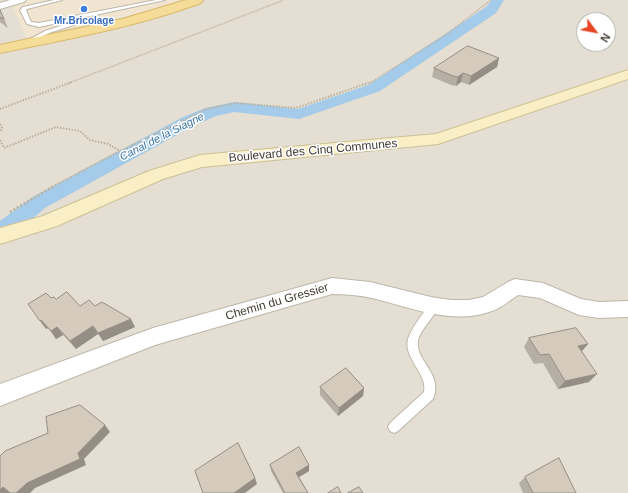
<!DOCTYPE html>
<html>
<head>
<meta charset="utf-8">
<style>
  body { margin:0 }
  #map { position:relative; width:628px; height:493px; overflow:hidden; background:#f0ede4; font-family:Arial,sans-serif }
  canvas { display:block }
  .north { position:absolute; left:576px; top:12px; width:40px; height:40px; box-sizing:border-box; background:#fff; border:1px solid #b3b1ae; border-radius:50%; rotate:122deg; font-size:11px; font-weight:700; line-height:16px; text-align:center; color:#423d34 }
  .north::after { content:''; display:block; margin:auto; width:14px; height:18px; background:#e64624; clip-path:polygon(50% 0,100% 100%,50% 72%,0 100%) }
</style>
</head>
<body>
<div id="map">
<canvas width="628" height="493"></canvas>
<div class="north">N</div>
</div>
<script>
const context = document.querySelector('canvas').getContext('2d');
context.lineJoin = 'round';
function fillPath(path, color) {
  context.fillStyle = color;
  context.fill(path, 'evenodd');
}
function stroke(path, color, width, dash) {
  context.strokeStyle = color;
  context.lineWidth = width;
  context.lineCap = dash ? 'butt' : 'round';
  context.setLineDash(dash || []);
  context.stroke(path);
}
function label(font, color, halo, rows, align = 'center') {
  context.font = font + ' Arial,sans-serif';
  context.lineWidth = 3;
  context.setLineDash([]);
  context.textBaseline = 'middle';
  context.strokeStyle = halo;
  context.fillStyle = color;
  for (const [text, x, y, turn = 0] of rows) {
    context.save();
    context.translate(x, y);
    context.rotate((+turn || 0) * Math.PI / 180);
    context.textAlign = isNaN(turn) ? turn : align;
    if (halo) context.strokeText(text, 0, 0);
    context.fillText(text, 0, 0);
    context.restore();
  }
}
fillPath(new Path2D(`
  M0 0H628V493H0ZM584 20H608V44H584Z`), '#e4dfd2');
fillPath(new Path2D(`
  M25 0H180L150 11 125 17 26 38 12 5Z`), '#f1e4d0');
fillPath(new Path2D(`
  M492 0H504L496 13 380 91 299 119 234 112 216 116 193 126 45 208 12 236 4 238 0 237V221L31 198 181 118 205 108 234 102 298 109 368 85 486 7Z`), '#a4cbe9');
const lane = new Path2D(`
  M54 0H62L27 9 26 10 31 22 39 23 156 0H165L39 27 27 24 20 10 23 7Z
  M75 21 77 22V24L49 33 28 44 23 43 45 31Z
  M435 301 439 302 440 305C435 316 421 329 418 340 414 360 444 374 433 399L398 431 394 433 390 431 388 427 390 423 424 392C428 374 403 358 408 339 412 326 424 313 431 302Z`);
const street = new Path2D(`
  M10 0H26L24 2 0 9V3Z
  M332 278 370 282 431 297 451 300H469L483 297 508 282 515 279 543 283 581 299 599 302 628 301V317L599 318 579 315 540 298 518 295C509 301 501 308 492 311 453 326 410 307 372 298 358 295 345 294 332 294L155 345 0 406V384L153 328Z`);
const secondary = new Path2D(`
  M628 70V79L438 144 202 167 163 179 57 226 0 244V228L43 216 149 171 200 155 436 134Z`);
const primary = new Path2D(`
  M186 0H203L201 3C136 27 68 39 0 53V45L122 19Z`);
stroke(lane, '#bdb7aa', 2);
stroke(street, '#bdb7aa', 2);
stroke(secondary, '#ccc097', 2);
stroke(primary, '#d8b96a', 2);
stroke(new Path2D(`
  M69 83 284 0
  M370 83 447 34 491 0`), '#bbb09a', 1.5, [1, 1]);
stroke(new Path2D(`
  M0 109 72 82
  M0 124 2 128 0 132
  M0 140 4 148 56 127 80 131 90 140 108 144 120 151
  M52 187 114 154 207 109 237 103 296 108 371 82`), '#bbb09a', 2, [1.5, 1.5]);
stroke(new Path2D(`
  M10 212 54 186`), '#bbb09a', 2.5, [2, 2]);
fillPath(lane, '#fff');
fillPath(street, '#fff');
fillPath(secondary, '#f9eec5');
fillPath(primary, '#f5dc98');
fillPath(new Path2D(`
  M0 9 8 28 0 22Z
  M499 58 497 67 469 85 461 82 456 86 451 85 432 77 434 68Z
  M51 298 80 306H95L135 327 103 341 98 334 76 349 63 335 56 339 48 328 46 329Z
  M529 338 588 344 582 351 589 382 558 389 543 363 534 364 524 347Z
  M320 387 364 388 363 396 338 416 320 395Z
  M270 465H309V471L299 477 308 493H283L271 471Z
  M525 477 576 493H523L519 483Z`), '#b6afa3');
fillPath(new Path2D(`
  M499 58 497 67 469 85 471 76Z
  M463 73 461 82 456 86 458 77Z
  M131 319 135 327 103 341 98 333Z
  M41 320 48 328 46 329 40 321Z
  M93 326 98 334 76 349 70 341Z
  M57 327 63 335 56 339 51 331Z
  M588 344 580 353 578 346Z
  M597 374 589 382 558 389 565 381Z
  M364 388 363 396 338 416 339 408Z
  M105 425 110 432 84 459 86 465 35 488 30 493H16L27 483 78 453Z
  M309 465V471L296 479V473Z
  M255 478 257 484 245 493H234Z
  M3 487 12 493H0V490Z`), '#948e84');
const building = new Path2D(`
  M0 10 4 19 0 17Z
  M468 46 499 58 471 76 463 73 458 77 453 76 434 68Z
  M67 292 80 306 89 300 95 306 102 302 131 319 98 333 93 326 70 341 57 327 51 331 41 320 40 321 28 304 46 293 51 298 54 297 56 299Z
  M576 328 588 344 578 346 597 374 565 381 549 354 540 355 529 338Z
  M346 368 364 388 339 408 320 387Z
  M80 405 105 425 78 453 80 459 27 483 16 493H10L3 487 0 490V456L5 451 48 433 46 417Z
  M238 443 255 478 234 493H203L195 471Z
  M299 447 309 465 296 473 308 493H285L270 465Z
  M559 458 576 493H533L525 477Z
  M338 487 341 493H328Z
  M359 487 363 493H348Z`);
fillPath(building, '#d4cbbd');
stroke(building, '#948e84', 1);
for (const [x, y, r, color] of [
  [84,9,4,"#3f7fe0"]
]) {
  const dot = new Path2D();
  dot.arc(x, y, r, 0, 2 * Math.PI);
  context.fillStyle = color;
  context.fill(dot);
  stroke(dot, '#fff', 1.5);
}
label('bold 10px', '#366cbe', '#fff', [
  ["Mr.Bricolage",84,21]
]);
label('italic 11px', '#3873a3', '#fff', [
  ["Canal de la Siagne",162,137,-27]
]);
label('12px', '#423d34', '#fff', [
  ["Boulevard des Cinq Communes",313,151,-5],
  ["Chemin du Gressier",277,302,-16]
]);
</script>
</body>
</html>
